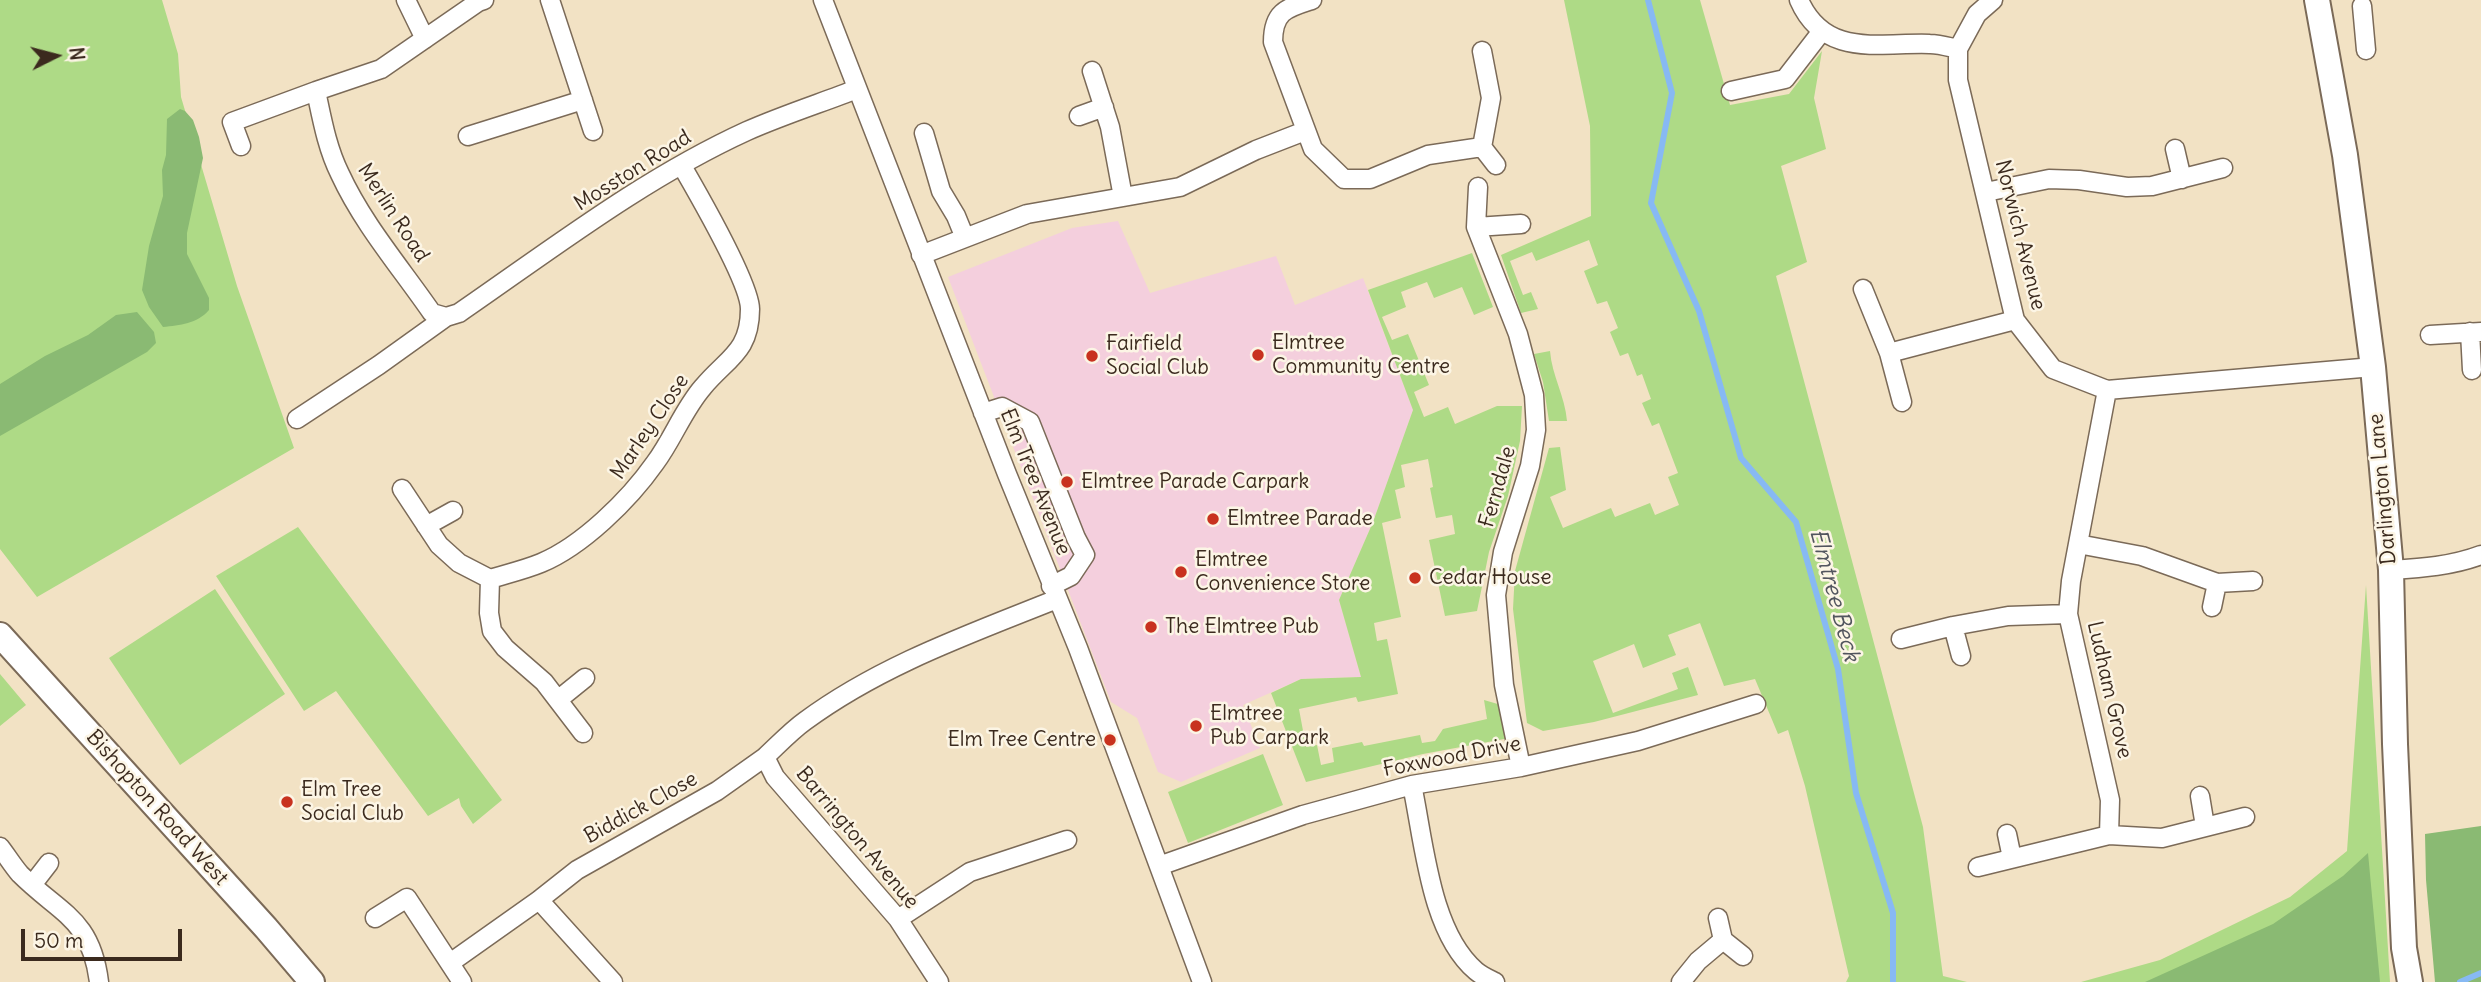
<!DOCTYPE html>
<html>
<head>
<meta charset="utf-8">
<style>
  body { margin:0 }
  #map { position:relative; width:2481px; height:982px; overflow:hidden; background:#f2e2c4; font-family:Delius,sans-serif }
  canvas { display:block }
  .north { position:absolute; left:21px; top:21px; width:70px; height:70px; -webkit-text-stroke:5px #fcf5e5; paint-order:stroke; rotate:84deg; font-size:19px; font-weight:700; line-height:28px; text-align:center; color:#3b2a1e }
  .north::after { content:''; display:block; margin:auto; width:24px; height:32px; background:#3b2a1e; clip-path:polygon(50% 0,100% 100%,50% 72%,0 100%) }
  .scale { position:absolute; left:21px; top:929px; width:161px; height:32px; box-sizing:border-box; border:4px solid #3b2a1e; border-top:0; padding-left:9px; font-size:21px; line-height:24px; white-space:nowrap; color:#3b2a1e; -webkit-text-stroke:5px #fcf5e5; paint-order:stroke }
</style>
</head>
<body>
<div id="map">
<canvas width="2481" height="982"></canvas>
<div class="north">N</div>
<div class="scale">50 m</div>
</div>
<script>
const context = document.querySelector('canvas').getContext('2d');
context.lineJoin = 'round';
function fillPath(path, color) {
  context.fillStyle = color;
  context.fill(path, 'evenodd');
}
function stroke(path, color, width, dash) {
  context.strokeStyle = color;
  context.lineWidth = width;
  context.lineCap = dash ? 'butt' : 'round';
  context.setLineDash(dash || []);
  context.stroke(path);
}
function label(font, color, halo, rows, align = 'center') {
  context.font = font + ' Delius,sans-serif';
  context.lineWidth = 5;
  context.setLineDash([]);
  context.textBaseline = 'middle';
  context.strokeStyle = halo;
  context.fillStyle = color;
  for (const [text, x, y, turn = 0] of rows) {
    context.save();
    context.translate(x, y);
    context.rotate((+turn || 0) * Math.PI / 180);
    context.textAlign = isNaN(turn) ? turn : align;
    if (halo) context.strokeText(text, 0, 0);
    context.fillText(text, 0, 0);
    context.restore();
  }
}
fillPath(new Path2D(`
  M1118 221 1150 293 1276 256 1295 305 1363 278 1413 410 1373 522 1339 600 1361 677 1301 679 1243 705 1260 748 1181 782 1158 772 1137 718 1111 702 948 277 1072 228Z`), '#f4cfdd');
fillPath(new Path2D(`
  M0 0H162L178 54 181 97 237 286 294 448 37 597 0 549Z
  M1564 0H1700L1730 105 1789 94 1822 51 1814 98 1826 149 1781 166 1807 262 1776 276 1923 827 1943 976 1967 982H1846L1849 976 1805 786 1788 730 1778 734 1755 679 1724 686 1700 623 1668 635 1676 655 1643 668 1634 644 1593 661 1613 713 1678 689 1672 673 1688 667 1698 695 1594 722 1543 731 1527 723 1513 609 1515 571 1549 448 1560 447 1566 490 1550 497 1563 528 1611 508 1615 517 1650 503 1655 515 1679 505 1668 477 1678 473 1659 423 1652 426 1642 403 1651 399 1642 374 1637 376 1628 353 1620 356 1610 332 1618 328 1607 301 1597 304 1584 271 1598 265 1589 240 1536 261 1532 252 1510 261 1523 295 1531 292 1538 309 1521 313 1501 255 1591 216 1590 126Z
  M1472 253 1493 307 1474 315 1462 287 1434 298 1427 282 1401 292 1406 307 1382 317 1392 340 1408 334 1429 385 1414 392 1424 417 1448 407 1455 424 1497 406H1522L1520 441 1508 496 1489 552 1477 611 1445 616 1429 540 1455 534 1452 515 1436 518 1430 488 1433 487 1428 459 1401 465 1405 487 1395 490 1401 518 1382 523 1401 617 1374 623 1377 641 1387 639 1398 694 1358 702 1356 697 1299 709 1306 747 1317 745 1321 765 1334 762 1332 748 1362 742 1364 746 1420 735 1422 743 1435 741 1443 729 1487 719 1484 700 1508 707 1515 737 1423 754 1306 782 1271 693 1301 679 1361 677 1339 600 1373 522 1413 410 1368 290Z
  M1550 351C1552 376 1565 396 1567 421H1549L1543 382 1534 354Z
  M298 527 502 800 473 824 461 806 459 798 428 816 336 691 304 711 216 576Z
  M2366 585 2390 982H2081L2160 960 2290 897 2347 851Z
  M215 589 285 694 180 765 109 658Z
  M0 674 26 705 0 726Z
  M1263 754 1283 805 1188 843 1168 792Z`), '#aeda86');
fillPath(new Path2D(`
  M180 109 185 111 193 120 199 137 203 158 187 233V254L209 298V310C197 324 180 325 163 327L149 307 142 290 149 246 163 196 162 170 166 155 167 119Z
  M137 312 154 332 156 343 147 352 0 436V384L45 356 88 335 116 315Z
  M2481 826V982H2435L2426 880 2425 834Z
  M2368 853 2380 982H2145L2273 924 2343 876Z`), '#8aba73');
stroke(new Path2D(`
  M1648 0 1672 93 1651 203 1699 311 1741 458 1796 522 1838 669 1856 793 1893 913V982
  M2460 982 2481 973`), '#87b9f3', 6);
const street = new Path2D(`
  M406 0 425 39
  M484 0 478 2 381 69 316 91C322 119 327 148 340 174 363 224 401 268 432 313L446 317 459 313C552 249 644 178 747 131 783 115 821 103 857 89
  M550 0 593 131
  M823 0 1007 474 1078 648 1202 982
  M1312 0C1287 8 1273 11 1273 42L1313 149 1344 179H1370L1428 155 1482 147
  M1799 0C1825 59 1880 42 1930 44 1939 44 1949 47 1958 49
  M1993 0 1977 14 1958 49V80L2015 320 2053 369 2107 390 2373 367
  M2362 6 2366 50
  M1482 51 1491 98 1482 147 1496 165
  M1092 71 1110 127 1123 197
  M1731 91 1785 79 1822 31
  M1079 116 1104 107
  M924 133 941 191 956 216 965 238
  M468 136 583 100
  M241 146 232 122 316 91
  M2175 149 2182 179
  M1478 187 1476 227 1518 334 1534 395 1536 430 1530 466 1503 552 1496 595 1504 685 1521 767
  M1986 192 2049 179 2079 180 2127 187 2152 186 2223 168
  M1476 227 1521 224
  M921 255 1027 214 1180 187 1256 150 1305 131
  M1863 289 1889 353 1902 402
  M2470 332 2472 370
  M2430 335 2481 332
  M1889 353 2015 320
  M2107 390 2071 581 2068 614 2110 800 2109 835 2162 838 2245 817
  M983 413 1002 407 1030 422 1076 538 1085 555 1071 576 1051 586
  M297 419 379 365 446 317
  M402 489 439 545 459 563 490 579 489 613 492 631 505 648 544 682 583 733
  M426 526 453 511
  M2078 544 2142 556 2217 583 2253 581
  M2391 570C2422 568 2452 566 2481 555
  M490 579C506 574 524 570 541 563 582 546 629 500 655 463 673 439 683 410 703 387 727 358 750 352 750 309 750 283 697 192 682 166
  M2212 607 2217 583
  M1953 626 1961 656
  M1901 639 1953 626 2008 616 2068 614
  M559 699 585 678
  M1412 785C1424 841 1430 932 1476 971 1482 976 1489 979 1495 982
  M2200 796 2205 826
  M2007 834 2012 858
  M0 847C7 856 13 866 20 874 60 914 91 918 99 982
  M1159 866 1303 815 1412 785 1521 767 1638 741 1756 704
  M1978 867 2109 835
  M32 885 49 863
  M539 900 613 982
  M375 918 407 898 462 982
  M898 919 970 872 1067 840
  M1723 940 1743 956
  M450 963 539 900 577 870 717 791 765 757
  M939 982 898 919 775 777 765 757C778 745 791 731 805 721 881 665 970 634 1057 599
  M1681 982 1698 961 1723 940 1718 918`);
const secondary = new Path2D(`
  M2317 0 2345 155 2373 367 2391 570 2395 744 2404 948 2410 982
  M0 635 266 928 312 982`);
stroke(street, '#7b6a58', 21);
stroke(secondary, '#7b6a58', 28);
stroke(street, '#fff', 18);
stroke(secondary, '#fff', 24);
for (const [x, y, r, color] of [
  [1258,355,7,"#c8321e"],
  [1092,356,7,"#c8321e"],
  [1067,482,7,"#c8321e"],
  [1213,519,7,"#c8321e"],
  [1181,572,7,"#c8321e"],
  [1415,578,7,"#c8321e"],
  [1151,627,7,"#c8321e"],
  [1196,726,7,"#c8321e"],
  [1110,740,7,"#c8321e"],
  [287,802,7,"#c8321e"]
]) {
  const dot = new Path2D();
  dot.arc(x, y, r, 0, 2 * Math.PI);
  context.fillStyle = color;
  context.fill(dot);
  stroke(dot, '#fcf5e5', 2.5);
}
label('21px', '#3b2a1e', '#fcf5e5', [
  ["Mosston Road",633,171,-32],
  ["Merlin Road",393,213,57],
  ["Norwich Avenue",2020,235,76],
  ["Marley Close",650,427,-56],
  ["Elm Tree Avenue",1035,482,68],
  ["Ferndale",1498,487,-74],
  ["Darlington Lane",2383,489,-95],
  ["Ludham Grove",2109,690,77],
  ["Foxwood Drive",1452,757,-11],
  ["Bishopton Road West",157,808,48],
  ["Biddick Close",641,808,-29],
  ["Barrington Avenue",857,838,50]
]);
label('21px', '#3b2a1e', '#fcf5e5', [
  ["Elmtree",1272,343],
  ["Community Centre",1272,367],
  ["Fairfield",1106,344],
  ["Social Club",1106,368],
  ["Elmtree Parade Carpark",1081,482],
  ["Elmtree Parade",1227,519],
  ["Elmtree",1195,560],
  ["Convenience Store",1195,584],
  ["Cedar House",1429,578],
  ["The Elmtree Pub",1165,627],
  ["Elmtree",1210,714],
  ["Pub Carpark",1210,738],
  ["Elm Tree Centre",1096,740,"right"],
  ["Elm Tree",301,790],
  ["Social Club",301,814]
], 'left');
label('italic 23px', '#52555e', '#fcf5e5', [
  ["Elmtree Beck",1834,595,75]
]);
</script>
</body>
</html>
